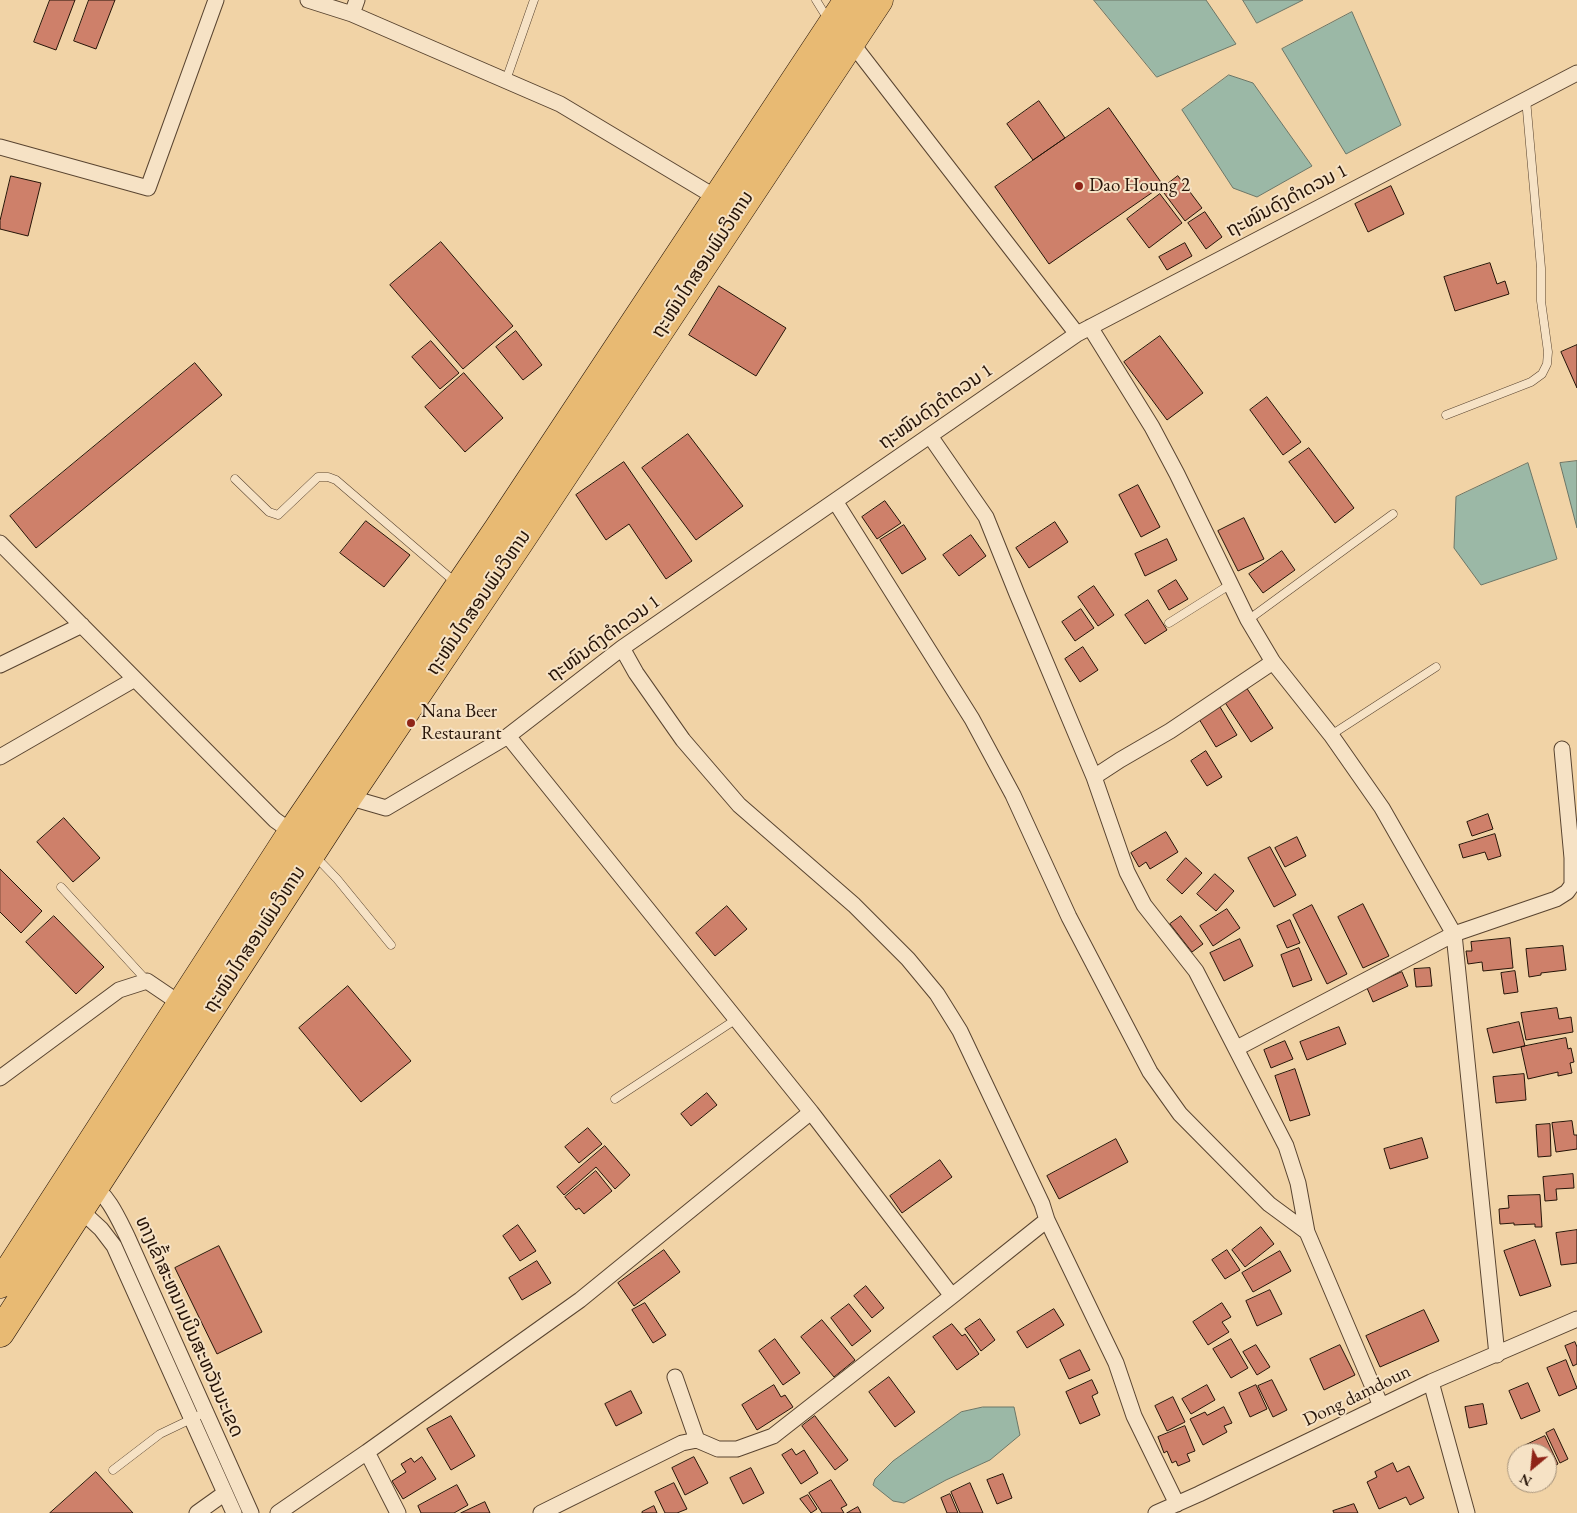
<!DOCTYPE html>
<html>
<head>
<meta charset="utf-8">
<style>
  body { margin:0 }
  #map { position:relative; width:1577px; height:1513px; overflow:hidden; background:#f1d3a6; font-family:"EB Garamond",serif }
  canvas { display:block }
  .north { position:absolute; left:1507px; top:1443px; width:50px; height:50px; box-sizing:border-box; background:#f6e2c5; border:1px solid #a39079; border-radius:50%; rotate:208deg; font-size:14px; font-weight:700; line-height:20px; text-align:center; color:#261408 }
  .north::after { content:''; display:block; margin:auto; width:18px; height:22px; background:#8f2418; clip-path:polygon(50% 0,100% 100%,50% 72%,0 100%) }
</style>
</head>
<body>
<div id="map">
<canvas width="1577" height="1513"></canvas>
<div class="north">N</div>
</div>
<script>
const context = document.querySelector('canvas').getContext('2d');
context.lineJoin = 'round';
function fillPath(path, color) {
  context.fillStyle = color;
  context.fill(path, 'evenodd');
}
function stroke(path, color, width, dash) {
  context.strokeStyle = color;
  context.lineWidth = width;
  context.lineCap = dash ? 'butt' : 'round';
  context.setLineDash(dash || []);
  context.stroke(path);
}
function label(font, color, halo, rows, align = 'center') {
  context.font = font + ' "EB Garamond","Noto Sans Lao",serif';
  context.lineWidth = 4;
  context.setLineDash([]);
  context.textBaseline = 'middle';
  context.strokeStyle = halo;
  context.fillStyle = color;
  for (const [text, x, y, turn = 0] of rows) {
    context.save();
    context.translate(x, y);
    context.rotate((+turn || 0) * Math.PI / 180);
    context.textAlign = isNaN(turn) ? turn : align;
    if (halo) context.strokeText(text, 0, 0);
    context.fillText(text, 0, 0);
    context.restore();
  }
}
const water = new Path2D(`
  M1094 0H1206L1236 44 1157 77Z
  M1243 0H1303L1257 23Z
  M1352 12 1401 125 1346 154 1282 49Z
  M1229 75 1253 83 1312 166 1257 197 1233 188 1182 110Z
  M1577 461V528L1560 463Z
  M1528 463 1557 559 1481 585 1454 548 1456 497Z
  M983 1407H1014L1020 1435 990 1460 946 1480 904 1503 893 1501 873 1485 875 1479 893 1461 961 1412Z`);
fillPath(water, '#9bb8a6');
stroke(water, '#6c7667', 1);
const building = new Path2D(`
  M50 0H75L56 50 34 42Z
  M89 0H115L96 49 74 41Z
  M1039 101 1065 138 1033 160 1007 124Z
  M1109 108 1163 185 1049 264 995 187Z
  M11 176 41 183 28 236 0 229V221Z
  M1178 176 1202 208 1185 221 1161 189Z
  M1391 186 1404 214 1368 232 1355 204Z
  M1160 194 1182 223 1149 248 1127 219Z
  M1205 212 1222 237 1206 249 1188 223Z
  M441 242 513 326 463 369 390 285Z
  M1185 243 1192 256 1167 270 1159 257Z
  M1490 263 1497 284 1505 281 1509 294 1455 311 1444 277Z
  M719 286 786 328 756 376 689 335Z
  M516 331 542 365 523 380 496 347Z
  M1160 336 1203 393 1167 420 1124 362Z
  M431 341 459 373 440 389 412 357Z
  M1577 345V388L1561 352Z
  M195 363 222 395 36 548 10 516Z
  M464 373 503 418 465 452 425 407Z
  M1267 397 1301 442 1283 455 1250 410Z
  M688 434 743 506 696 540 642 468Z
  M1309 448 1354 508 1335 523 1289 462Z
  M624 462 692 561 666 579 629 524 606 540 576 495Z
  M1138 485 1160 527 1141 537 1119 495Z
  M885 501 901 523 877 539 862 517Z
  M1244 518 1264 559 1238 571 1218 531Z
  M366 521 410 555 384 587 340 553Z
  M1055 522 1068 542 1029 568 1016 548Z
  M904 525 926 559 902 574 880 540Z
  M971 535 986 556 959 576 943 555Z
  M1167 539 1177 560 1145 576 1135 554Z
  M1282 551 1295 570 1263 593 1249 574Z
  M1176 580 1188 599 1169 610 1158 591Z
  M1094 586 1114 615 1098 626 1078 597Z
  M1148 600 1167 630 1145 644 1125 615Z
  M1081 609 1094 628 1075 641 1062 622Z
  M1083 647 1098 670 1080 682 1065 659Z
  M1246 687 1273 728 1251 742 1224 701Z
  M1220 707 1237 735 1216 747 1199 719Z
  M1206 751 1222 777 1207 786 1191 761Z
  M1488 814 1493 829 1472 836 1467 822Z
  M64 818 100 858 73 882 37 842Z
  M1166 832 1178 852 1150 869 1146 862 1139 867 1131 853Z
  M1495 834 1501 856 1488 860 1485 852 1463 858 1459 845Z
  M1297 837 1306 856 1285 867 1275 848Z
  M1270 847 1296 895 1274 907 1248 858Z
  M1186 858 1202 873 1182 894 1167 880Z
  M0 869 42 911 21 933 0 912Z
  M1215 874 1234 891 1216 911 1197 894Z
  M1363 904 1389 956 1363 968 1338 917Z
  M1312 905 1347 974 1327 984 1293 915Z
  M727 906 747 929 715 956 696 933Z
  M1227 909 1240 928 1213 946 1200 926Z
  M54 916 104 967 76 994 26 942Z
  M1181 916 1203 944 1192 952 1170 924Z
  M1290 920 1300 943 1287 948 1277 926Z
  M1510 938 1513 968 1483 971 1482 962 1468 964 1466 951H1472L1471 942Z
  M1240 939 1253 966 1224 981 1210 953Z
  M1563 946 1566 970 1541 973V975L1529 977 1526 949Z
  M1299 948 1312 980 1293 987 1281 955Z
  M1430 968 1432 986 1416 987 1414 969Z
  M1515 971 1518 992 1504 994 1501 973Z
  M1402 972 1408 986 1373 1002 1367 988Z
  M348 986 411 1061 361 1102 299 1028Z
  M1557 1008 1559 1019 1571 1017 1573 1032 1526 1040 1521 1013Z
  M1519 1022 1525 1046 1493 1053 1487 1029Z
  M1339 1027 1346 1044 1307 1060 1300 1042Z
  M1566 1038 1568 1049 1571 1048 1574 1062 1570 1063 1572 1073 1558 1076V1072L1528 1079 1521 1047Z
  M1285 1041 1293 1059 1271 1068 1264 1050Z
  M1295 1069 1310 1115 1290 1121 1275 1076Z
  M1524 1074 1526 1100 1496 1103 1493 1077Z
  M707 1093 717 1105 691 1126 681 1114Z
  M1572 1121 1574 1135H1577V1149L1556 1152 1552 1123Z
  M1550 1124 1551 1156 1538 1157 1536 1125Z
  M588 1128 602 1144 579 1163 565 1147Z
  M1422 1138 1428 1158 1390 1169 1384 1149Z
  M1116 1139 1128 1162 1059 1199 1047 1176Z
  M605 1146 630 1175 615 1189 596 1167 564 1195 557 1187Z
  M940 1160 952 1177 902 1213 890 1196Z
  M596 1171 612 1191 584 1214 579 1208 576 1210 565 1197Z
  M1573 1174 1574 1188 1556 1189 1557 1200 1545 1201 1543 1177Z
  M1540 1195 1542 1227H1535V1224L1514 1225V1223L1500 1224 1499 1209 1509 1208 1508 1196Z
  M518 1225 536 1251 520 1261 503 1236Z
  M1261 1227 1274 1244 1245 1267 1232 1250Z
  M1577 1230V1263L1561 1265 1556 1233Z
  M1535 1240 1551 1286 1520 1296 1504 1251Z
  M219 1246 262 1332 217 1354 175 1268Z
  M664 1250 680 1272 634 1306 618 1283Z
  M1227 1250 1240 1270 1225 1279 1212 1260Z
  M1280 1251 1291 1271 1253 1292 1242 1273Z
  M537 1261 551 1283 522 1300 509 1278Z
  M866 1286 884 1308 872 1318 854 1296Z
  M1270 1290 1282 1314 1257 1326 1246 1301Z
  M645 1303 666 1335 653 1343 632 1310Z
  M1222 1303 1231 1317 1222 1322 1229 1332 1208 1345 1193 1322Z
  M849 1304 871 1331 852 1346 831 1318Z
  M1054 1309 1064 1325 1027 1348 1017 1332Z
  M1424 1310 1439 1341 1380 1367 1366 1336Z
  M980 1319 995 1340 981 1351 965 1329Z
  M822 1320 855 1360 834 1377 801 1337Z
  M952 1324 962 1336 965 1334 979 1354 957 1370 933 1337Z
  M775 1339 800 1373 783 1385 759 1351Z
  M1231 1339 1248 1368 1231 1378 1213 1349Z
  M1575 1342 1577 1347V1364L1573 1366 1565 1346Z
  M1256 1345 1270 1367 1257 1375 1243 1352Z
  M1340 1345 1355 1375 1324 1390 1310 1359Z
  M1080 1350 1090 1370 1069 1379 1060 1360Z
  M1566 1360 1577 1388 1559 1396 1547 1368Z
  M889 1377 915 1412 895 1427 869 1392Z
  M1092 1380 1098 1393 1092 1396 1100 1415 1080 1424 1066 1392Z
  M1272 1380 1287 1410 1273 1417 1258 1386Z
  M1528 1383 1540 1411 1521 1419 1509 1391Z
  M774 1385 781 1397 785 1395 793 1407 757 1430 742 1405Z
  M1207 1385 1215 1400 1191 1414 1182 1399Z
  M1256 1385 1267 1409 1250 1417 1239 1393Z
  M631 1391 642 1413 616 1426 605 1404Z
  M1173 1397 1185 1422 1167 1431 1155 1406Z
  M1483 1404 1487 1424 1469 1428 1465 1407Z
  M1224 1407 1232 1423 1224 1426 1227 1432 1203 1445 1190 1419 1205 1412 1207 1415Z
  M451 1416 475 1456 451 1470 427 1429Z
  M815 1416 848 1460 835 1470 802 1426Z
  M1185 1426 1195 1451 1187 1454 1190 1461 1178 1466 1176 1461 1172 1463 1167 1451 1164 1453 1158 1437Z
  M1554 1429 1568 1459 1560 1463 1546 1433Z
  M1545 1436 1558 1464 1547 1470V1453H1528L1524 1446Z
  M792 1449 796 1455 804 1450 818 1473 801 1484 782 1455Z
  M422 1457 436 1479 403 1499 392 1481 406 1472 401 1464 411 1458 414 1462Z
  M694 1457 708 1483 685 1495 672 1468Z
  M1393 1463 1397 1472 1409 1466 1424 1498 1410 1505 1406 1497 1379 1509 1367 1482 1377 1477 1375 1472Z
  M751 1468 764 1493 743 1504 730 1478Z
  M96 1472 133 1513H50Z
  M1003 1474 1012 1498 997 1504 987 1480Z
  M831 1480 847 1505 841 1508 844 1513H822L809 1493Z
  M674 1483 687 1509 677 1513H665L655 1492Z
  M970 1483 983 1513H960L951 1492Z
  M457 1485 468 1505 454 1513H421L418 1506Z
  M950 1494 958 1513H947L941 1498Z
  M808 1495 817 1509 811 1513 800 1499Z
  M485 1502 490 1513H461Z
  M1354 1504 1358 1513H1334L1333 1511Z
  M654 1506 657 1513H642V1512Z
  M858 1507 861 1513H847Z`);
fillPath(building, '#ce806a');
stroke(building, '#261408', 1);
const lane = new Path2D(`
  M816 0 829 21
  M506 80 534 0
  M1446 415 1531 382 1542 374 1547 364 1548 352 1541 301V268L1526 99
  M235 479 269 512 278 515 318 477H328L336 480 455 582
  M1248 620 1393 514
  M1169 623 1231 584
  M1331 735 1436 667
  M315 856 337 879 391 945
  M61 887 147 981
  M615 1099 735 1020
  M113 1470 160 1434 206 1412`);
const street = new Path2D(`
  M308 0 352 14 560 104 722 201
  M352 14 357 0
  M851 42 1077 334
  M0 147 148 188 216 0
  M1090 327 1152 427 1177 474 1248 620 1273 662 1331 735 1382 808 1454 934 1497 1355
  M930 436 986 517 1017 594 1094 777 1127 872 1144 905 1196 971 1286 1146 1298 1183 1307 1232 1381 1406
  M835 501 972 719 1013 795 1069 917 1150 1072 1180 1114 1269 1204 1307 1232
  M0 543 275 820 292 832
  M622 648 636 673 683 740 739 805 854 905 908 959 937 994 960 1031 1042 1204 1047 1220 1116 1363 1134 1416 1177 1504
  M0 665 82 625
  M508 736 811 1112 952 1296
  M0 757 135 679
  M1094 777 1120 760 1170 731 1273 662
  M348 797 386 808 508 736 622 648 1077 334 1577 73
  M1237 1048 1454 934 1556 899 1567 892 1572 885V858L1562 749
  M0 1078 119 990 147 981 181 1004
  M90 1183C108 1195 118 1218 127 1236L251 1513
  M76 1206 101 1229 114 1246 234 1513
  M675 1377 697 1440
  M1431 1382 1467 1513
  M197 1513 225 1493
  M278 1513 367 1452
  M398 1513 367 1452 580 1300 811 1112
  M541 1513 682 1443 697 1440 718 1449H737L773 1436 952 1296 1047 1220
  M1156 1513 1199 1494 1431 1382 1577 1319`);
const highway = new Path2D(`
  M0 1284 292 832 498 529 848 0
  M0 1333 348 797 519 543 879 0`);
stroke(lane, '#594430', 9);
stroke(street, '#594430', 17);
stroke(highway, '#261408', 29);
stroke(lane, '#f6e2c5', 8);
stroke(street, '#f6e2c5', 15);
stroke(highway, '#e8ba73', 28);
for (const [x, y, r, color] of [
  [1079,186,5,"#8f2418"],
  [411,723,5,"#8f2418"]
]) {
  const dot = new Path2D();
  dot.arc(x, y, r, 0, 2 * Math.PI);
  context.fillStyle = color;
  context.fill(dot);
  stroke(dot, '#f6e2c5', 2);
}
label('19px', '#261408', '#f6e2c5', [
  ["Dao Houng 2",1089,186],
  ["Nana Beer",421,712],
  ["Restaurant",421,734]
], 'left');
label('19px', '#261408', '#f6e2c5', [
  ["ຖະໜົນດົງດຳດວນ 1",1287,201,-28],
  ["ຖະໜົນໄກສອນພົມວິຫານ",703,265,-57],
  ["ຖະໜົນດົງດຳດວນ 1",936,407,-35],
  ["ຖະໜົນໄກສອນພົມວິຫານ",479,603,-56],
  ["ຖະໜົນດົງດຳດວນ 1",604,639,-36],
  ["ຖະໜົນໄກສອນພົມວິຫານ",255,940,-57],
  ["ທາງເຂົ້າສະຫນາມບິນສະຫວັນນະເຂດ",189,1327,66],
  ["Dong damdoun",1357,1396,-26]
]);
</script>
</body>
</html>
